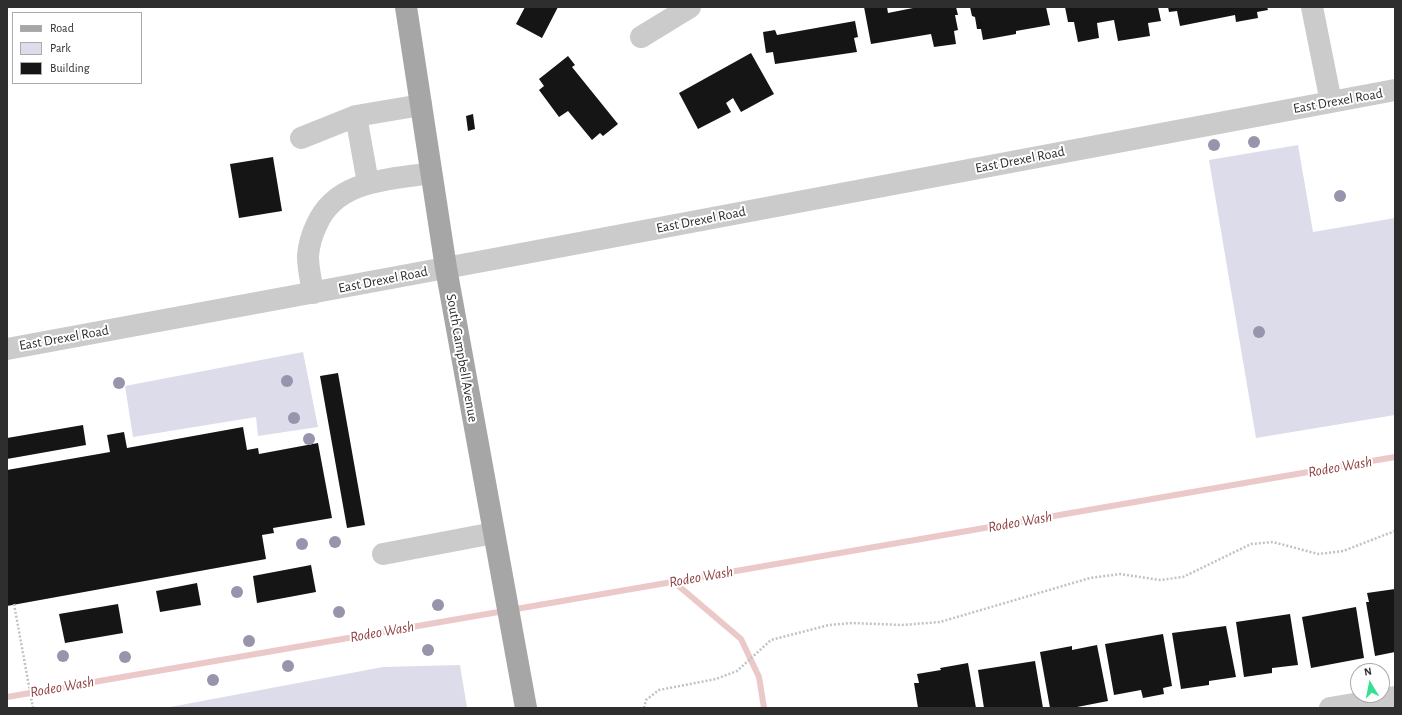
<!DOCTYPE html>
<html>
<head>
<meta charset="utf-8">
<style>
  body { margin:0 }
  #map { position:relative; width:1402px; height:715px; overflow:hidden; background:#fff; font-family:"Alegreya Sans",sans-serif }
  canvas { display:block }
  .frame { position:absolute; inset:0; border:8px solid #2e2e2e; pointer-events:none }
  .legend { position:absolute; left:12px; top:12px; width:130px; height:72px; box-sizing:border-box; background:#fff; border:1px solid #ababab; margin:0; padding:5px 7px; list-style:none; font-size:12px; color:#2e2e2e }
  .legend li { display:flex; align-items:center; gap:8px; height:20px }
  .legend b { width:20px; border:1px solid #ababab }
  .north { position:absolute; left:1350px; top:663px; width:40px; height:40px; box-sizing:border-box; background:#fff; border:1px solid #ababab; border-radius:50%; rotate:350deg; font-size:11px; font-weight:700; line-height:16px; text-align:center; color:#2e2e2e }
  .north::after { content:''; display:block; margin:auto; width:14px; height:18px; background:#35e191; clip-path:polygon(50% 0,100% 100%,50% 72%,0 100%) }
</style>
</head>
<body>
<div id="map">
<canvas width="1402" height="715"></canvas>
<div class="frame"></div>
<ul class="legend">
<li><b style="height:5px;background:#a6a6a6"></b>Road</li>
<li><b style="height:11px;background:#dddceb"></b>Park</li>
<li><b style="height:11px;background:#151515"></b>Building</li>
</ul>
<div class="north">N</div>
</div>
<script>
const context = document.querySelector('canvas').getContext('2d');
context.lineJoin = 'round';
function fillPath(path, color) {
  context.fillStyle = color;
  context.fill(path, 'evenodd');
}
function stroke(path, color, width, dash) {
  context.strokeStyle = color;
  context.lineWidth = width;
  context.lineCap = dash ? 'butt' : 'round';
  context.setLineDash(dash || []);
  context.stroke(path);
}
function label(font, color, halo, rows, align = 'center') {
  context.font = font + ' "Alegreya Sans",sans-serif';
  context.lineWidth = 4;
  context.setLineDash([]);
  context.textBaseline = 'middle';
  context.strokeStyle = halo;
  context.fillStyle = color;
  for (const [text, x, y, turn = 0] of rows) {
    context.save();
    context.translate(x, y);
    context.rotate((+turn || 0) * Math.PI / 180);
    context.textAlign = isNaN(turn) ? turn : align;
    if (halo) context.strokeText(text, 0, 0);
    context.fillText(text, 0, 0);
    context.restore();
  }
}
fillPath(new Path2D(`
  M1298 145 1313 232 1395 218V415L1256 438 1209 160Z
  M303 352 318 427 258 436 256 417 133 437 125 386Z
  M460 665 467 708H165L383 667Z`), '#dddceb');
stroke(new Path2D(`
  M674 582 741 639 759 677 764 708
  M7 697 1395 457`), '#ebc9c9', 6);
fillPath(new Path2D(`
  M525 7H558L542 38 516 24Z
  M864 7H887L888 13 918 7H956L958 15H955L958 30 954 31 956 44 934 47 931 34 871 44Z
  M970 7H1046L1050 25 1016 31V34L983 40 981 29H977L975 17 972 16Z
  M1065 7H1158L1161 21 1148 23 1150 36 1118 41 1114 20 1097 23 1099 38 1078 42 1074 22H1068Z
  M1168 7H1267L1268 10 1257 12 1258 18 1236 22 1235 15 1180 26 1177 11 1169 12Z
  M855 21 858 37 854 38 857 52 775 64 773 52 766 53 763 32 775 30 777 35Z
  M751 53 774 94 741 112 733 98 726 103 731 112 698 129 679 93Z
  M568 56 575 65 572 67 618 124 603 136 600 133 592 140 568 111 559 117 539 90 544 86 539 79Z
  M473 114 475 129 468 131 466 116Z
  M273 157 282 211 239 218 230 164Z
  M338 373 365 525 347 528 320 376Z
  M83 425 86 445 7 459V438Z
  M243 427 247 450 258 448 259 454 318 443 332 518 273 528 274 533 262 535 266 559 7 606V470L110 452 107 435 124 432 127 448Z
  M311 565 316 592 257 603 253 576Z
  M197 583 201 605 160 612 156 591Z
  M1395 589V652L1375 656 1366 602H1369L1367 593Z
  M118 604 123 633 65 643 59 614Z
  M1356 607 1364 658 1311 668 1302 617Z
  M1290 614 1298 665 1272 668V673L1244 677 1236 622Z
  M1226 626 1236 677 1209 681V685L1181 689 1172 633Z
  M1163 634 1172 686 1163 688 1164 694 1143 698 1141 690 1114 695 1105 644Z
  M1097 645 1108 701 1072 708H1050L1040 652 1072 646V650Z
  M1035 661 1043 708H984L978 670Z
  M968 663 976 708H918L914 683H919L917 674 941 670 940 668Z`), '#151515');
stroke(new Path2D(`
  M14 604 33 708
  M644 708 646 700 659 690 716 679 737 671 771 640 829 625 852 623 902 625 940 622 1090 578 1120 574 1160 580 1183 577 1251 544 1273 542 1318 554 1343 551 1395 531`), '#c2c2c2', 2.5, [2, 2]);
stroke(new Path2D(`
  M1312 7 1331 102
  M641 37 690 7
  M301 138 356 116
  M368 183 356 116 421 105
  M313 293C311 281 308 268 308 256 309 244 312 234 317 224 337 179 390 180 431 173
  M7 349 494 259 1395 90
  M383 554 494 533
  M1330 708 1395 697`), '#cbcbcb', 22);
stroke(new Path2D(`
  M406 7 446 268 526 708`), '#a6a6a6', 22);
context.fillStyle = '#9894ac';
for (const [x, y] of [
  [1254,142],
  [1214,145],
  [1340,196],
  [1259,332],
  [287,381],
  [119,383],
  [294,418],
  [309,439],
  [335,542],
  [302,544],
  [237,592],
  [438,605],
  [339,612],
  [249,641],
  [428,650],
  [63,656],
  [125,657],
  [288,666],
  [213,680]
]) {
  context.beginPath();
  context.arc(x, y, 6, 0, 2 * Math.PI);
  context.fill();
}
label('14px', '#2e2e2e', '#fff', [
  ["East Drexel Road",1338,101,-10],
  ["East Drexel Road",1020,160,-11],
  ["East Drexel Road",701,220,-11],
  ["East Drexel Road",383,280,-11],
  ["East Drexel Road",64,338,-10],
  ["South Campbell Avenue",462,358,80]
]);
label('italic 15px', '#8e3e3f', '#fff', [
  ["Rodeo Wash",1340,467,-10],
  ["Rodeo Wash",1020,522,-10],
  ["Rodeo Wash",701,577,-10],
  ["Rodeo Wash",382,632,-10],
  ["Rodeo Wash",62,687,-10]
]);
</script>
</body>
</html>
